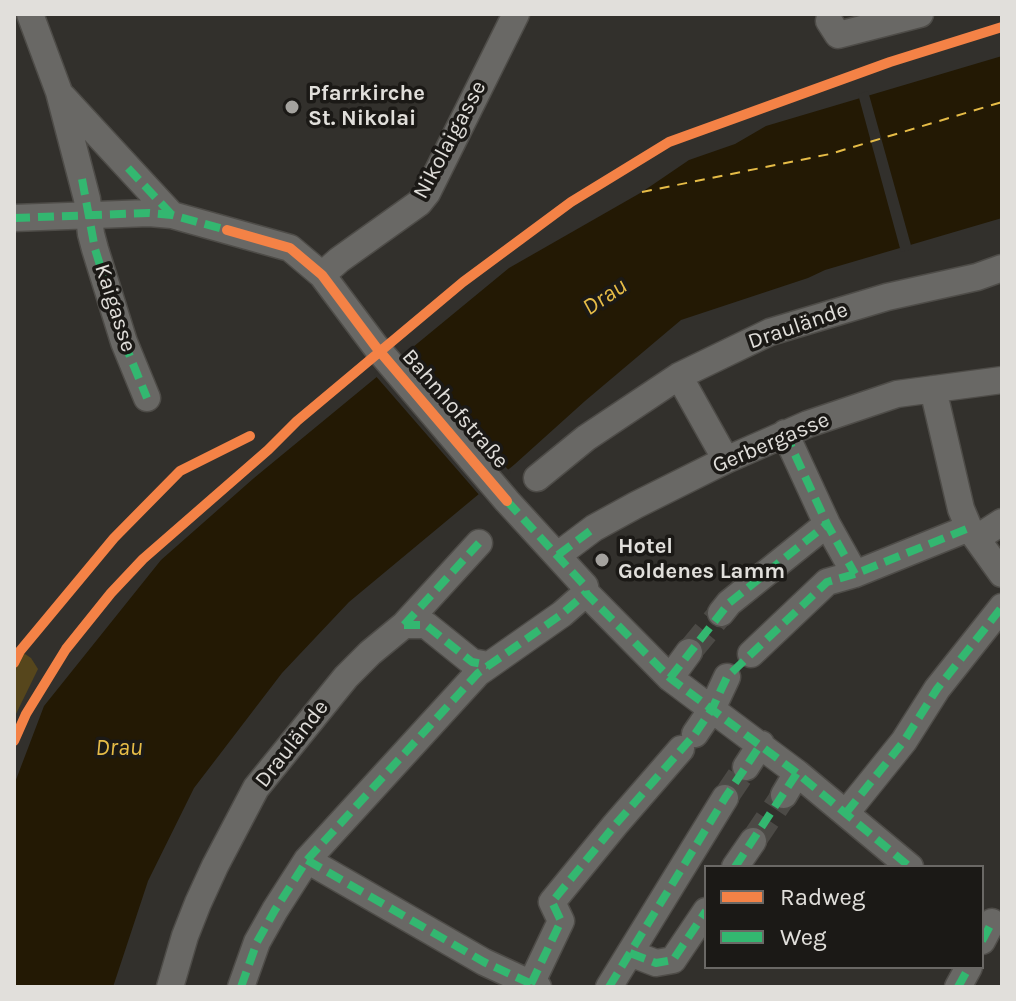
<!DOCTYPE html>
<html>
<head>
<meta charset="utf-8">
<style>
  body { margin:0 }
  #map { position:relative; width:1016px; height:1001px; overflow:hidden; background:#32302c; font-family:Karla,sans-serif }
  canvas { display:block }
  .frame { position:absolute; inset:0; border:16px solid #e1dfdb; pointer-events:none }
  .legend { position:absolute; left:704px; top:865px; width:280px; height:104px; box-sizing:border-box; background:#1b1916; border:2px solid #6a6865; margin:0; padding:10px 14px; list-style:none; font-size:24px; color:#e1dfdb }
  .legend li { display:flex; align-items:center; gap:16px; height:40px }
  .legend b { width:40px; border:2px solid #6a6865 }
</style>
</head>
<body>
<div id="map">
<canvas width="1016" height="1001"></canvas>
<div class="frame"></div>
<ul class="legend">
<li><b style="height:10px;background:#f48246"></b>Radweg</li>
<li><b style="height:10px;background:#33b770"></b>Weg</li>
</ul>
</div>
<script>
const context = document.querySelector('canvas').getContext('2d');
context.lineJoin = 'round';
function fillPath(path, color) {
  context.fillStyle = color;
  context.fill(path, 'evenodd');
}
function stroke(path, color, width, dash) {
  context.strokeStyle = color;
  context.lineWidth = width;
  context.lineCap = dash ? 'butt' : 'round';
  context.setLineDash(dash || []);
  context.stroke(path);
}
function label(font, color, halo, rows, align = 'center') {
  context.font = font + ' Karla,sans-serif';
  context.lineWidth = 7;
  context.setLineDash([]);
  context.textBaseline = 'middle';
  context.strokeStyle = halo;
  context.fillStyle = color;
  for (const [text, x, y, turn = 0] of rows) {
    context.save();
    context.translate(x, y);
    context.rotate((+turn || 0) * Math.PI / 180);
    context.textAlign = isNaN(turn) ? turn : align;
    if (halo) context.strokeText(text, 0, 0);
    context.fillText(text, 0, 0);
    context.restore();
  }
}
fillPath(new Path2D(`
  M22 652 31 658 38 669 14 718V669Z`), '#56461c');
fillPath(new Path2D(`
  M1002 56V218L825 270 808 278 681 320 585 401 515 464 349 602 282 673 194 788 148 881 113 987H14V785L44 706 161 560 254 478 509 268 642 192 689 160 735 144 766 126Z`), '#231904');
fillPath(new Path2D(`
  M868 91 912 249 901 252 858 94Z
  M404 349 511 473 481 497 374 374Z`), '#32302c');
stroke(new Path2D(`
  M642 192 830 154 1002 102`), '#e6bc47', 2, [10, 8]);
stroke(new Path2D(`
  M689 652 721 613
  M725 798 746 767
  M753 841 784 795`), '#4c4a46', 26, [26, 13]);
const minor = new Path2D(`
  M30 14 59 92 87 199 91 234 95 249 124 342 147 398
  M829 21 838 35 920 14
  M63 97 172 215
  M14 218 149 213 172 215 290 248 322 275 376 347 507 501 585 586 586 593 593 600 670 678 797 773 910 867
  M322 275 339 260 419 203 427 193 516 14
  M679 376 726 460
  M933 389 961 509 969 528 1002 574
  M785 433 827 524 855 574
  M537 478 586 438 679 376 770 332 887 297 977 277 1002 268
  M977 538 1002 522
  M558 555 594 528 636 505 726 460 808 424 897 394 1002 380
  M721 613 729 603 827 524
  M404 625H426L472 662 488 665
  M751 654 827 582 855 574 969 528
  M670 678 689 652
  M695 734 712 709 727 677
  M746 767 761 744
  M784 795 797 773
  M846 813 904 741 937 689 1002 607
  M307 860 484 962 538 987
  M735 867 753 841
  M982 941 992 922
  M630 953 656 963 673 960 706 911
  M531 984 561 921 552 902 615 825 681 749
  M170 987 185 936 198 903 215 866 256 788 346 677 370 653 404 625 479 543
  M241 987 257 942 275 910 307 860 478 673 562 614 586 593
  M609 987 725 798
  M958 987 969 967`);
stroke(minor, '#4e4c48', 29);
stroke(minor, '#696865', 26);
stroke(new Path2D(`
  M128 168 172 215
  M82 179 95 249 124 342 147 398
  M14 218 149 213 172 215 227 230
  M785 433 827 524 855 574
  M507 501 585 586 586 593 670 678 797 773 910 867
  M558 555 594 528
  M404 625 479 543
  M404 625H426L472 662 488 665
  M670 678 729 603 827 524
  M846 813 904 741 937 689 1002 607
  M307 860 484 962 538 987
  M735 867 797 773
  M982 941 992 922
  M630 953 656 963 673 960 706 911
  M531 984 561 921 552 902 615 825 695 734 712 709 727 677 827 582 855 574 969 528
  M241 987 257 942 275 910 307 860 478 673 562 614 586 593
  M609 987 725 798 761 744
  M958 987 969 967`), '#33b770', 8, [16, 8]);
stroke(new Path2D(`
  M227 230 290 248 322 275 376 347 507 501
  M14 663 20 651 114 538 180 471 250 436
  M14 741 26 714 66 649 111 593 143 559 268 450 297 421 463 282 571 202 669 142 890 62 1002 27`), '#f48246', 10);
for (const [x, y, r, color] of [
  [292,107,8,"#a4a29e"],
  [602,560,8,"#a4a29e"]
]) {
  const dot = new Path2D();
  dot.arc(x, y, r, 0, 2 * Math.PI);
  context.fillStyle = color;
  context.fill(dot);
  stroke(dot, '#1b1916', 3);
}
label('bold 22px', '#e1dfdb', '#1b1916', [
  ["Pfarrkirche",308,94],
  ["St. Nikolai",308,119],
  ["Hotel",618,547],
  ["Goldenes Lamm",618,572]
], 'left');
label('22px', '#e1dfdb', '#1b1916', [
  ["Nikolaigasse",450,140,-62],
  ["Kaigasse",115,308,72],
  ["Draulände",798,326,-19],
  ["Bahnhofstraße",455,409,49],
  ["Gerbergasse",771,443,-23],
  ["Draulände",292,744,-52]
]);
label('italic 24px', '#e6bc47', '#1b1916', [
  ["Drau",605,297,-34],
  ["Drau",119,748]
]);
</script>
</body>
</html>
